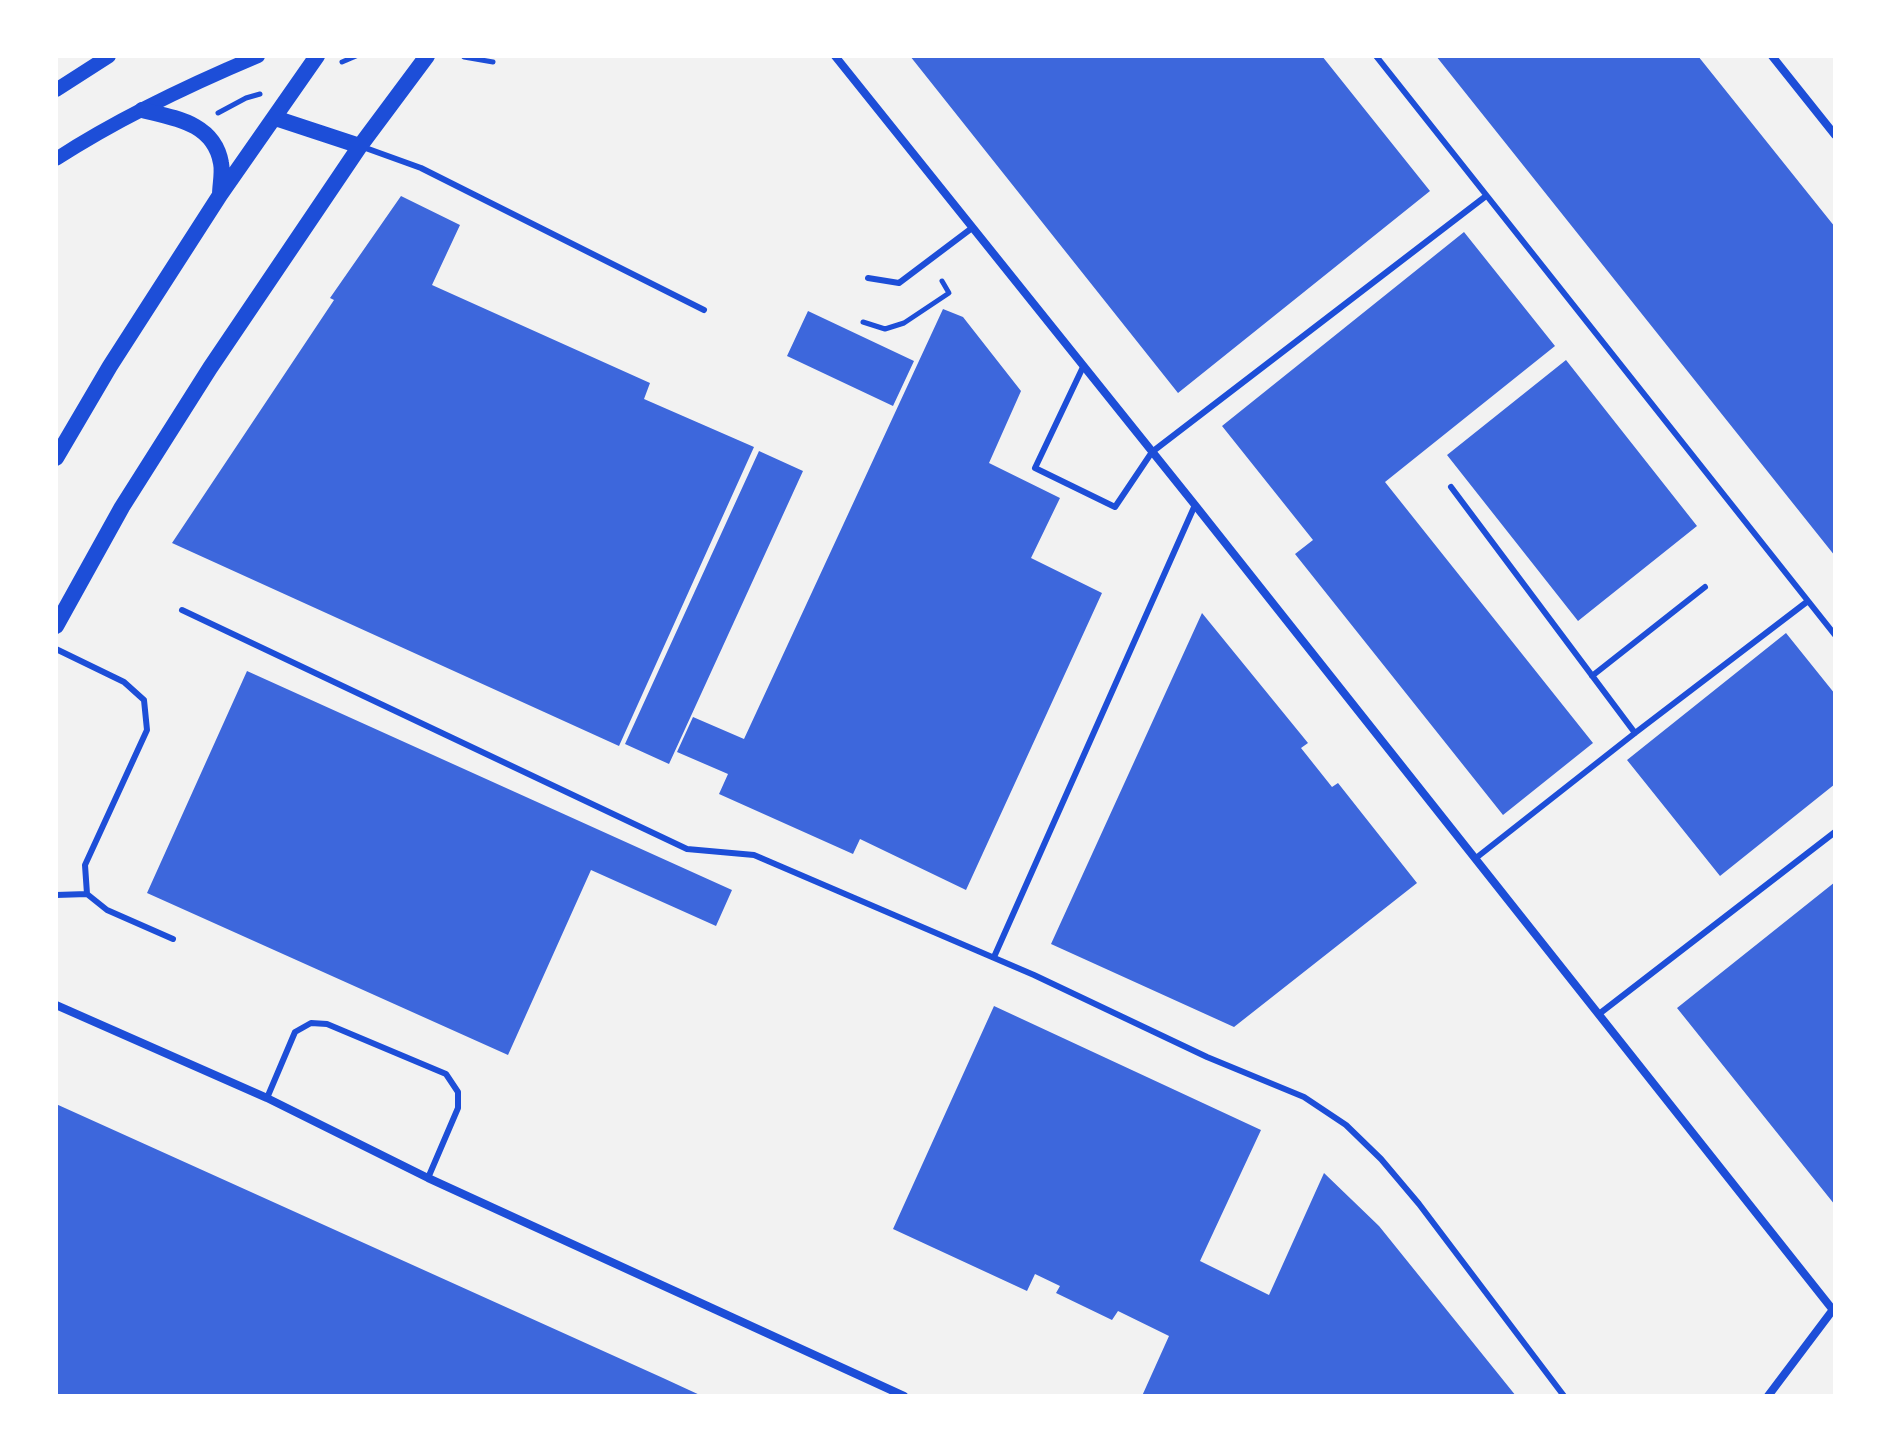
<!DOCTYPE html>
<html>
<head>
<meta charset="utf-8">
<style>
  body { margin:0 }
  #map { position:relative; width:1891px; height:1452px; overflow:hidden; background:#f2f2f2; font-family:"Crimson Pro",serif }
  canvas { display:block }
  .frame { position:absolute; inset:0; border:58px solid #fff; pointer-events:none }
</style>
</head>
<body>
<div id="map">
<canvas width="1891" height="1452"></canvas>
<div class="frame"></div>
</div>
<script>
const context = document.querySelector('canvas').getContext('2d');
context.lineJoin = 'round';
function fillPath(path, color) {
  context.fillStyle = color;
  context.fill(path, 'evenodd');
}
function stroke(path, color, width, dash) {
  context.strokeStyle = color;
  context.lineWidth = width;
  context.lineCap = dash ? 'butt' : 'round';
  context.setLineDash(dash || []);
  context.stroke(path);
}
fillPath(new Path2D(`
  M910 56H1322L1430 191 1178 393Z
  M1436 56H1698L1835 227V556Z
  M401 196 460 225 432 285 650 383 644 399 754 447 619 746 172 543 334 300 330 298Z
  M1464 232 1555 346 1385 482 1593 743 1503 815 1295 554 1313 540 1222 426Z
  M943 309 963 317 1021 391 989 463 1060 498 1031 558 1102 593 966 890 860 839 853 854 719 794 728 774 677 752 693 717 744 739Z
  M808 311 914 361 893 406 787 356Z
  M1566 360 1697 526 1578 621 1447 455Z
  M759 451 803 471 669 764 625 744Z
  M1202 613 1308 743 1301 748 1332 787 1338 783 1417 883 1234 1027 1051 944Z
  M1786 633 1835 694V784L1720 876 1627 760Z
  M247 671 732 890 716 926 591 870 508 1055 147 893Z
  M1835 882V1205L1677 1008Z
  M994 1006 1261 1130 1200 1261 1269 1295 1324 1173 1379 1226 1516 1396H1142L1169 1336 1118 1311 1112 1320 1056 1293 1060 1286 1035 1274 1027 1291 893 1229Z
  M56 1104 663 1378 702 1396H56Z`), '#3d67dc');
stroke(new Path2D(`
  M464 57 493 62
  M342 62 356 56
  M218 113 246 98 260 94
  M863 322 885 329 904 323 949 293 942 281`), '#1d4ed8', 5);
stroke(new Path2D(`
  M1376 56 1835 635
  M360 146 421 168 704 310
  M868 278 899 283 972 228
  M1083 367 1035 468 1115 507 1152 452 1486 196
  M1451 487 1635 733
  M182 610 687 849 754 855 1034 975 1207 1057 1304 1097 1346 1125 1381 1159 1419 1204 1564 1396
  M56 649 124 682 144 700 147 730 85 865 87 894 107 910 173 939
  M1592 676 1705 587
  M1476 858 1635 733 1808 601
  M56 895 87 894
  M994 957 1195 505
  M1599 1014 1835 832
  M267 1098 295 1032 311 1023 327 1024 446 1074 458 1092V1108L428 1178`), '#1d4ed8', 6);
stroke(new Path2D(`
  M835 56 1195 505 1833 1310
  M1772 56 1835 135
  M56 1005 267 1098 428 1178 904 1396
  M1768 1396 1835 1307`), '#1d4ed8', 8);
stroke(new Path2D(`
  M56 90 109 56
  M56 159C119 118 189 85 258 56`), '#1d4ed8', 14);
stroke(new Path2D(`
  M142 110C175 118 214 123 221 163 223 173 220 185 220 195
  M275 118 360 146
  M56 458 110 366 220 195 317 56
  M56 626 122 507 210 368 360 146 427 56`), '#1d4ed8', 16);
</script>
</body>
</html>
